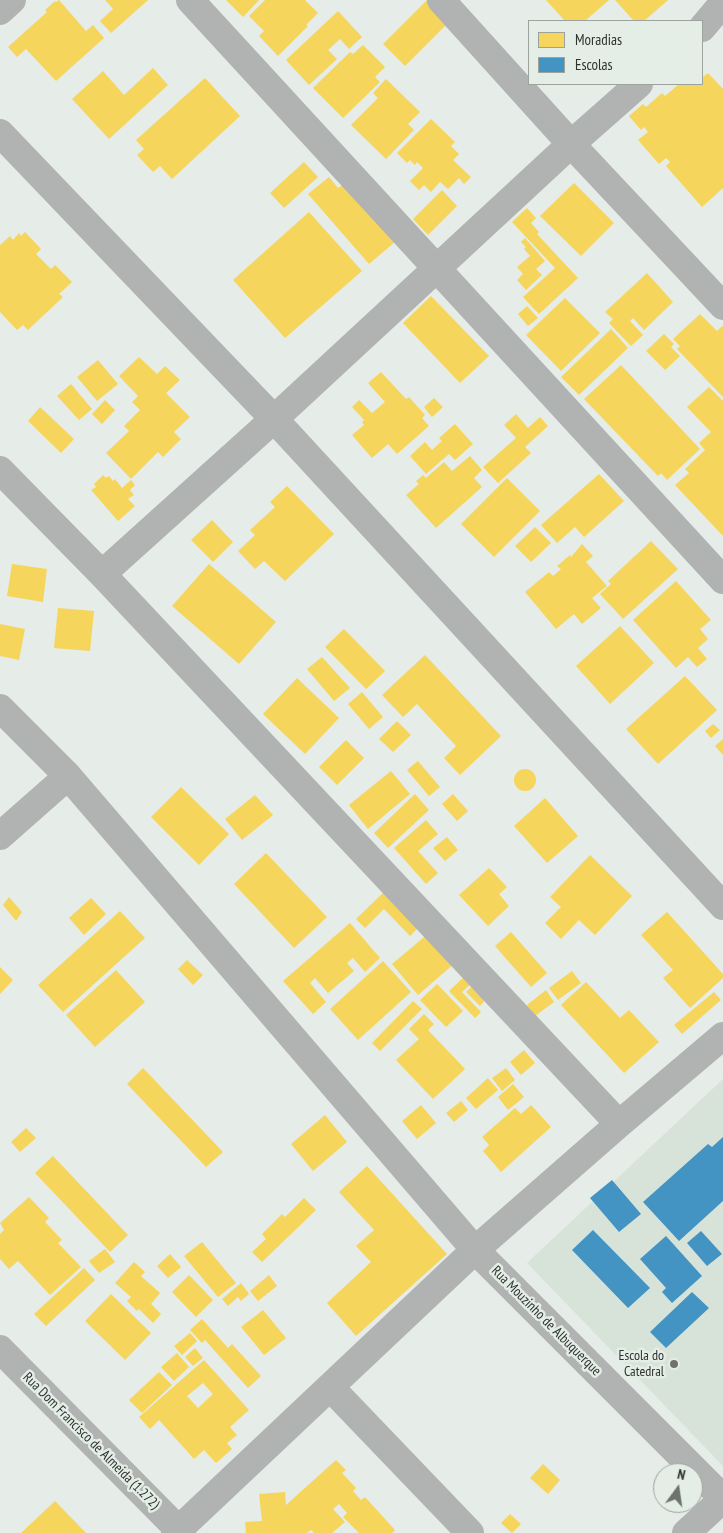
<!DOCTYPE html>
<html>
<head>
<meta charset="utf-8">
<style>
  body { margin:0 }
  #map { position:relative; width:723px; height:1533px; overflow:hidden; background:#e6ece7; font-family:"PT Sans Narrow",sans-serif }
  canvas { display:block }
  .legend { position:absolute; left:528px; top:20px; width:175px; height:65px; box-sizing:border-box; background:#e4eee6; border:1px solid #9ca39d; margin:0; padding:6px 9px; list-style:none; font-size:15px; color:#2f322f }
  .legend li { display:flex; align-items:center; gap:10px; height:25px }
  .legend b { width:25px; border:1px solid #9ca39d }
  .north { position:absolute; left:653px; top:1463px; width:50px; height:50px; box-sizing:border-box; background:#e4eee6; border:1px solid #9ca39d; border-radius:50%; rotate:14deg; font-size:14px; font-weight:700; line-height:20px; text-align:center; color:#2f322f }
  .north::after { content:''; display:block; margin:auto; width:18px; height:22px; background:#6f736f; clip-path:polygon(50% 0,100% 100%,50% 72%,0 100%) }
</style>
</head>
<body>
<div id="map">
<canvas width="723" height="1533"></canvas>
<ul class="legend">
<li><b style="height:14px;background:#f6d55c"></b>Moradias</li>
<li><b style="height:14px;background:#4393c3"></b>Escolas</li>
</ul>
<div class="north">N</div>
</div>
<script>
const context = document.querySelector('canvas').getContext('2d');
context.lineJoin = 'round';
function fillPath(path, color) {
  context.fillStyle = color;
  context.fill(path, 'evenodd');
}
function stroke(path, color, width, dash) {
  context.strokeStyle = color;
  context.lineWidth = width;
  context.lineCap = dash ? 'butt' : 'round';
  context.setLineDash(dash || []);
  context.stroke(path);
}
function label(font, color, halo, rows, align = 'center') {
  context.font = font + ' "PT Sans Narrow",sans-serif';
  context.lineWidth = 5;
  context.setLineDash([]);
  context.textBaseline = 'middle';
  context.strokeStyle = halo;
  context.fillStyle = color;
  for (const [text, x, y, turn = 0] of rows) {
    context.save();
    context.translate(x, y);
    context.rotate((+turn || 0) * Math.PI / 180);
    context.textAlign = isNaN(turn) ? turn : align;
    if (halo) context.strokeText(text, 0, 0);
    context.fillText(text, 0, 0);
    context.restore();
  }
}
fillPath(new Path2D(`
  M723 1079V1466L527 1263Z`), '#d7e3d9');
fillPath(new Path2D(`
  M59 0 86 31 93 25 104 38 56 81 26 49 17 57 8 47 47 12 45 10 55 1 56 2Z
  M105 0H148L111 33 100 21 113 9Z
  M226 0H259L243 17Z
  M265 0H305L318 13 306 25 308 26 278 56 259 36 264 31 249 16Z
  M427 0H429L450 21 405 66 383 44Z
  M546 0H609L585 21H565Z
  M615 0H668L644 21H634Z
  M338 11 362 37 349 49 340 39 328 50 337 59 309 85 286 60Z
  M363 45 385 67 375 77 380 82 343 118 313 88 350 52 353 54Z
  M153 68 168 85 109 139 72 99 103 71 124 95Z
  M708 73 723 89V188L702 207 666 166 670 162 666 158 659 164 638 140 648 132 644 127 641 130 629 116 643 104 646 107 662 93 665 96 679 84H702V76L703 77Z
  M205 78 240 116 172 179 160 166 153 172 137 155 144 149 136 140Z
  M386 79 420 112 408 124 414 130 386 159 351 125 378 98 373 93Z
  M431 119 455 142 451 146 459 154 453 160 471 177 464 184 459 178 448 189 440 182 431 192 424 185 419 190 410 181 423 168 417 162 415 165 410 160 407 163 397 153Z
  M304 162 318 177 284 208 270 193Z
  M329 177 338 188 344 184 395 242 369 264 308 194Z
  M574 183 614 223 581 256 540 216Z
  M442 190 457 206 428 235 413 219Z
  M527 208 536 218 531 223 539 232 537 234 578 278 539 314 523 297 555 268 512 222Z
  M309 212 362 271 285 338 233 280Z
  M25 232 41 249 36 254 51 269 55 265 72 282 59 294 63 297 28 330 23 325 17 330 0 312V245L10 236 13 240 19 233 21 236Z
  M525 238 545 261 536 269 542 275 526 290 517 280 523 274 517 267 530 256 524 249 526 247 521 242Z
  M647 273 673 302 644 330 633 318 630 321 643 335 631 346 609 323 613 319 605 312Z
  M431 296 489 356 460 383 403 323Z
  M565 298 600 333 561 371 526 335Z
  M527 306 538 318 528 326 518 314Z
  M700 314 717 331 722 326 723 327V397L677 349 680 346 673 339Z
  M611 329 628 348 579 395 561 377Z
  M664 334 674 344 671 347 680 356 665 370 646 351Z
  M139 357 157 374 165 366 180 380 166 393 190 417 174 432 181 439 163 457 158 452 131 479 106 453 129 431 124 426 140 410 132 402 138 396 119 376Z
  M98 360 118 384 97 401 77 377Z
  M621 365 700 449 667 480 661 473 658 476 584 399Z
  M381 372 406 399 409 397 425 415 422 418 429 426 397 454 388 444 372 458 352 435 364 425 362 422 364 420 352 407 359 400 372 413 385 402 368 383Z
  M71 384 92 409 79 420 57 396Z
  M709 387 723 401V536L675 485 689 473 685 469 705 450 699 443 711 432 687 407Z
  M434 398 443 407 432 417 424 407Z
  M105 400 115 410 102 424 92 414Z
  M40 407 74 439 61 453 28 421Z
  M516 414 528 428 540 417 548 426 525 447 531 453 498 483 483 467 516 438 504 425Z
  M455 424 473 444 455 460 449 454 426 474 410 456 425 442 432 450 442 441 439 438Z
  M470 456 482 470 474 478 482 487 436 528 406 495 419 484 416 481 423 475 426 478 444 462 452 471Z
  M599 474 624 501 584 537 575 527 557 543 541 525Z
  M103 475 106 478 109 476 113 481 115 479 122 488 131 480 135 485 130 490 134 495 128 499 135 506 118 521 91 490 96 487 94 484Z
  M507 478 540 511 494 557 461 524Z
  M287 486 334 534 285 581 264 561 255 569 238 551 255 535 250 530 275 507 270 502Z
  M212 520 233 542 213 562 191 540Z
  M535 527 551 543 531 562 515 546Z
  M651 541 678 569 623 619 600 594 611 584 608 581Z
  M582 544 593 556 586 562 607 586 592 598 601 608 582 624 574 614 556 629 525 592 549 572 553 576 561 569 557 566 570 555 571 557Z
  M12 564 47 569 43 602 7 596Z
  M209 564 276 622 239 664 172 606Z
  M676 581 711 620 700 629 708 639 698 648 707 659 697 667 688 657 676 668 633 620Z
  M58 608 94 611 90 651 54 648Z
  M0 624 25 629 19 660 0 656Z
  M620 626 654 663 610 704 576 666Z
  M344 629 385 671 366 689 325 647Z
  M425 655 501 736 460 775 444 758 456 746 417 704 403 717 382 695Z
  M322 657 350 688 334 701 307 669Z
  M685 676 717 710 658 764 626 729Z
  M297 678 339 718 305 754 263 714Z
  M362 692 383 717 369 729 348 704Z
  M397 721 411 735 393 752 379 739Z
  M713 724 720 730 711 738 705 731Z
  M723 739V755L715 746Z
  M346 740 364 758 337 785 319 767Z
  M418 761 440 787 429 796 407 770Z
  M514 780a11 11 0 1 1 22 0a11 11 0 1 1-22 0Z
  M391 771 410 794 368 829 349 805Z
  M181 787 229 834 199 865 151 817Z
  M415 794 429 810 388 848 374 833Z
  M453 794 468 811 457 821 442 804Z
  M255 795 273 815 242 840 225 819Z
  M545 798 578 836 547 863 514 826Z
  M426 820 438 834 418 851 438 873 426 884 394 848Z
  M447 837 458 850 445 861 433 848Z
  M266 853 327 917 294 948 234 884Z
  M590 855 632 896 595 935 579 920 561 939 545 923 561 907 550 897Z
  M489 868 507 887 499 894 509 906 488 926 459 895Z
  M386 890 421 925 410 936 384 909 365 928 356 919Z
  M9 897 22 912 16 921 3 905Z
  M91 898 106 914 84 935 69 918Z
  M120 911 145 938 63 1012 38 985Z
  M667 912 723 974V978L690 1008 663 978 673 970 641 935Z
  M350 923 380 958 365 972 353 958 347 963 354 971 328 993 315 978 310 983 326 1002 313 1014 283 981Z
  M511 932 547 973 531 987 495 946Z
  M429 933 455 963 418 995 392 964Z
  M187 960 203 975 193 985 178 969Z
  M383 961 411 992 358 1040 330 1009Z
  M0 967 13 980 0 994Z
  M116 970 145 1002 95 1047 66 1015Z
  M572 971 581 983 558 1000 549 988Z
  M465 976 472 983 462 992 481 1012 475 1018 449 991Z
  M586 982 620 1018 629 1010 659 1042 624 1073 561 1005Z
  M475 983 489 996 480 1006 466 992Z
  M437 984 463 1011 446 1027 420 1000Z
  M546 990 554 1002 535 1016 527 1005Z
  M714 992 721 1000 682 1034 674 1025Z
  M413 1001 422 1009 380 1051 372 1043Z
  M424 1014 434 1024 428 1030 465 1069 433 1099 396 1060 419 1039 409 1029Z
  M524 1050 535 1063 521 1075 510 1062Z
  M143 1068 223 1152 206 1167 127 1084Z
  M506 1068 515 1080 502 1091 492 1078Z
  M488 1078 498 1090 476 1109 466 1098Z
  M513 1084 524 1097 508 1110 498 1097Z
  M461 1101 468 1110 454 1122 446 1113Z
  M421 1105 436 1123 417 1139 402 1121Z
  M531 1105 551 1127 501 1172 483 1151 489 1145 482 1137 515 1108 521 1114Z
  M325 1115 347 1142 313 1171 291 1144Z
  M26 1128 36 1138 20 1152 11 1142Z
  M53 1156 128 1235 110 1252 35 1173Z
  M367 1166 447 1254 356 1336 327 1303 371 1262 356 1246 374 1230 339 1192Z
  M29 1197 49 1218 45 1222 62 1240 58 1243 81 1267 50 1295 18 1261 9 1269 0 1259V1234L4 1230 0 1223Z
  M304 1198 316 1210 262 1262 252 1252 266 1239 262 1234 282 1214 285 1217Z
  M202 1242 236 1283 218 1297 184 1256Z
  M105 1249 115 1262 99 1273 89 1261Z
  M170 1254 181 1267 168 1278 157 1266Z
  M134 1262 145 1272 141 1276 160 1293 151 1304 161 1314 153 1323 139 1309 137 1311 127 1301 131 1297 115 1283Z
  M84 1268 95 1280 46 1326 34 1314Z
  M189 1275 213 1300 196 1317 172 1292Z
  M269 1275 277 1286 258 1301 250 1291Z
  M241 1283 249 1294 241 1301 238 1297 228 1306 222 1299Z
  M111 1294 151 1333 125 1360 85 1321Z
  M263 1310 286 1338 264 1355 241 1327Z
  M202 1319 228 1348 232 1344 261 1376 248 1388 205 1340 202 1343 190 1330Z
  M190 1333 197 1341 182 1355 174 1346Z
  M195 1348 203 1358 193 1366 185 1357Z
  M177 1353 189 1367 174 1381 161 1367Z
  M204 1360 249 1410 230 1427 237 1435 227 1443 232 1449 216 1463 204 1450 194 1459 159 1420 150 1429 139 1417ZM203 1383 213 1394 198 1408 187 1396Z
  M159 1372 172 1385 142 1413 129 1400Z
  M336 1460 346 1470 342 1473 356 1488 353 1491 361 1500 365 1497 395 1530 392 1533H359L343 1517 347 1513 339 1504 333 1509 345 1522 332 1533H314L311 1530 307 1533H246L245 1522 262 1521 259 1494 285 1492 286 1505Z
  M543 1464 560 1480 548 1494 530 1478Z
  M55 1501 86 1533H21Z
  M510 1514 521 1524 512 1533 501 1523Z`), '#f6d55c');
fillPath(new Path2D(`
  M723 1137V1201L679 1241 643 1202 708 1144 712 1147Z
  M612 1180 641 1214 619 1232 590 1198Z
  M593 1230 650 1288 628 1308 572 1250Z
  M701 1231 722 1254 707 1266 687 1243Z
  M666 1236 702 1276 672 1303 662 1292 666 1288 640 1259Z
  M692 1292 709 1308 666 1348 650 1332Z`), '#4393c3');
stroke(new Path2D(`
  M190 0 723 580
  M0 470 102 574 619 1124
  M102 574 274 419 571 144 441 0
  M0 708 68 776 475 1250 723 1498
  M0 836 68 776
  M0 1349 182 1533
  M330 1387 470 1533
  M175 1533 475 1250 619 1124 723 1036
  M686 1533 723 1499`), '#b0b3b1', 28);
stroke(new Path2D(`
  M0 11 12 0
  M702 28 723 3
  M639 84 571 144 723 306
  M0 133 274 419 723 906`), '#b0b3b1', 28);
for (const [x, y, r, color] of [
  [674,1364,5,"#6f736f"]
]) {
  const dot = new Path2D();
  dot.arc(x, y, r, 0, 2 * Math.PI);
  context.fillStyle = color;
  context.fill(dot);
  stroke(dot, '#e4eee6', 2);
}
label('14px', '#2f322f', '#e4eee6', [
  ["Rua Mouzinho de Albuquerque",546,1321,45],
  ["Rua Dom Francisco de Almeida (1.272)",91,1441,45]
]);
label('14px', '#2f322f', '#e4eee6', [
  ["Escola do",664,1356],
  ["Catedral",664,1372]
], 'right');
</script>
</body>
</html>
